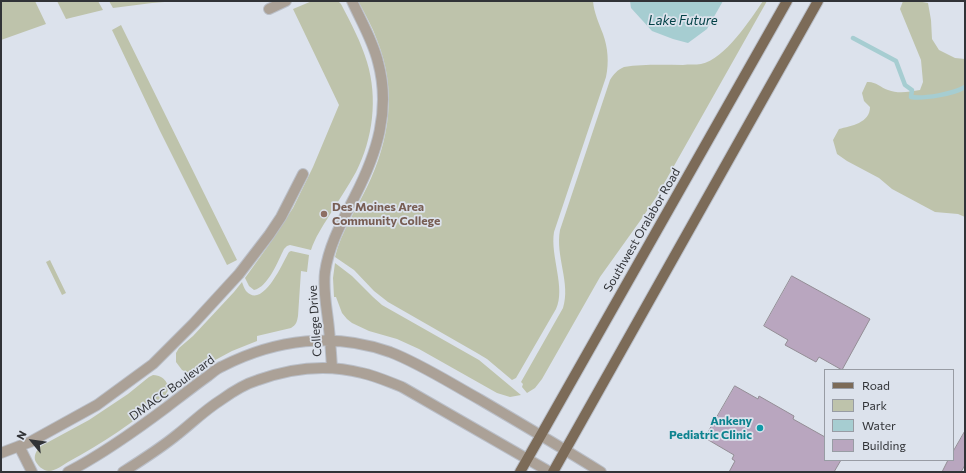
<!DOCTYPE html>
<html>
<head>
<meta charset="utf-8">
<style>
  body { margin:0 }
  #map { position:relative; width:966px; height:473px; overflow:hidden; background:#dce2ec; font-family:Commissioner,sans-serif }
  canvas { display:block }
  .frame { position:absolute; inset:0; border:2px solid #313337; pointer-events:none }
  .legend { position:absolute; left:824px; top:369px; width:130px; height:92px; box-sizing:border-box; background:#dce2ec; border:1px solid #989ca4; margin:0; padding:5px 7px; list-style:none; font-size:12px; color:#313337 }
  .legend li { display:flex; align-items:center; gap:8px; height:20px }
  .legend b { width:20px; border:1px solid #989ca4 }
  .north { position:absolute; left:12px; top:421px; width:40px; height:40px; -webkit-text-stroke:3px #dce2ec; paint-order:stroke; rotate:299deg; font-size:11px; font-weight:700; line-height:16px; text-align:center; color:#313337 }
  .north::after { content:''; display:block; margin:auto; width:14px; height:18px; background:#313337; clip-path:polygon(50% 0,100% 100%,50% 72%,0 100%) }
</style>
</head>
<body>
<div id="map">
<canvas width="966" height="473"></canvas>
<div class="frame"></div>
<ul class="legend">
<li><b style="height:5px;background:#7c6b58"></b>Road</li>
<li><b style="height:11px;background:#bec3ab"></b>Park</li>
<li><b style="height:11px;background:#a6cdd1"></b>Water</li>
<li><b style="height:11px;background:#b9a6bf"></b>Building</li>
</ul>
<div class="north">N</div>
</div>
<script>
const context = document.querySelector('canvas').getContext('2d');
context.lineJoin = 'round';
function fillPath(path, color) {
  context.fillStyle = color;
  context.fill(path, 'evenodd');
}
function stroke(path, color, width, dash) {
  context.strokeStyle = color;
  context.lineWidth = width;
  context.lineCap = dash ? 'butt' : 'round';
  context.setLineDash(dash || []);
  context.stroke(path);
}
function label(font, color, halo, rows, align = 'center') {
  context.font = font + ' Commissioner,sans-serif';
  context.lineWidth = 3.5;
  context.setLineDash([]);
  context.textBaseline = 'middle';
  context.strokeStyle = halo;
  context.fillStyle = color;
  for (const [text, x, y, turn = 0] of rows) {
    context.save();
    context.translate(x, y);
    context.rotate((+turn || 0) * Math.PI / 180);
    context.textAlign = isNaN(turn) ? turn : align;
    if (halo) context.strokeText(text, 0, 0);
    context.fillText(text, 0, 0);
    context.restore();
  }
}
fillPath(new Path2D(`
  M1 1H35L46 24 1 40Z
  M57 1H98L103 10 66 19Z
  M109 1H177L152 3 113 8Z
  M312 1H338L341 4C351 23 361 42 367 62 378 98 373 139 356 172 348 187 338 201 329 216 322 227 315 238 311 250L290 245 287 246 284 249C278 261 268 287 254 290L249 286 245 278 268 246 293 208 313 167 339 105 293 9Z
  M358 1H593C594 13 599 23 603 34 608 48 609 62 606 77L554 232C550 256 566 288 556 309L516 378 512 380 487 359 477 353 388 302 374 291 354 270 335 257C341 232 356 210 367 187 390 140 397 89 377 40 372 26 365 14 358 1Z
  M763 1H767L657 196 640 221 600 277 542 379 535 388 527 393 522 387 523 384 521 382 563 308C571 283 555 256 560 230L610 80C614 74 617 70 624 67 643 64 664 65 683 65 689 64 696 65 701 64 725 59 750 20 763 1Z
  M903 1H917L928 3 931 20 932 39 939 50 955 58 965 59V217L958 214 935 212 892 189 879 178 847 161 837 154 833 140 839 129C851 126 870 123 870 107L864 101 862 93 867 82C875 81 880 87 888 90 898 94 909 92 920 90L923 82 921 60 900 9Z
  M121 25 237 260 227 265 160 131 112 30Z
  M291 251 309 255 307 272 301 271 298 316C297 322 296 325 291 328L257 336V341L232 351 193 372 190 373 184 371 182 370 176 362V353L179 348 193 336 234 292 242 282C243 285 244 288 246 291 263 310 283 262 289 252Z
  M50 260 66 293 62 295 46 262Z
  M335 263 352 276 373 297 382 305 479 360 521 395 510 397 497 393 419 349 397 339 369 331 352 323 347 319 342 313 336 297H334L333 278Z
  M153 375C167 375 173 390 163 399 133 422 102 444 68 462 63 465 55 471 49 471 43 471 37 465 35 460 34 454 37 450 41 446L89 420 128 394 149 377Z`), '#bec3ab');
fillPath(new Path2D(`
  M630 1H723L707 29 688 43 673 39 652 31 631 8Z`), '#a6cdd1');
stroke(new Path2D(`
  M853 38 896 61 905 85 912 90 911 97C924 99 954 94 965 87`), '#a6cdd1', 4.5);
const building = new Path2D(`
  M792 276 870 319 842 370 819 357 816 362 785 345 788 340 764 326Z
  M735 386 758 399 759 396 794 416 793 419 825 437V460H841L834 472H729L735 461 732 459 734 455 705 438Z
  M965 431V465L961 472H942L948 460H953V452Z`);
fillPath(building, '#b9a6bf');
stroke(building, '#938d95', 1);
const minor = new Path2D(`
  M269 9 286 1
  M332 368C331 352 330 336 328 320 326 304 323 288 325 272 329 244 343 220 355 196 377 153 391 110 378 62 373 41 361 21 352 1
  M19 446 32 472
  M1 453 30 442 97 405 153 364 194 323 239 274 269 235 281 217 303 174
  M68 472C103 454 135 431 167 407 180 397 194 386 208 376 213 372 217 368 223 366 276 339 334 332 390 352 421 364 450 383 479 399 520 423 561 447 601 472
  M123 472C142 460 161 448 178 434 192 423 205 410 221 400 232 392 245 384 258 380 291 368 328 364 362 373 376 376 389 382 402 387L550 472`);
const major = new Path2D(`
  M520 472 787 1
  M553 472 818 1`);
stroke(minor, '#babfc8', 12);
stroke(major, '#babfc8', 12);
stroke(minor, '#aba197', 10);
stroke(major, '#7c6b58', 10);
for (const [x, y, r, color] of [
  [324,214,4,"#8d6e63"],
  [760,428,4,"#0f9aa8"]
]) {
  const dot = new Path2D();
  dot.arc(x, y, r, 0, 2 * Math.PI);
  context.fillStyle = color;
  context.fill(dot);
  stroke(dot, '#dce2ec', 1.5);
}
label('bold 12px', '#785e54', '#dce2ec', [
  ["Des Moines Area",332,207],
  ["Community College",332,221]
], 'left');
label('12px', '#313337', '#dce2ec', [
  ["Southwest Oralabor Road",642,230,-60],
  ["College Drive",315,321,-94],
  ["DMACC Boulevard",172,388,-36]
]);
label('bold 12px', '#0d838f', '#dce2ec', [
  ["Ankeny",752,421],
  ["Pediatric Clinic",752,435]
], 'right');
label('italic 13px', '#024146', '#dce2ec', [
  ["Lake Future",683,21]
]);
</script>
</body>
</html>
